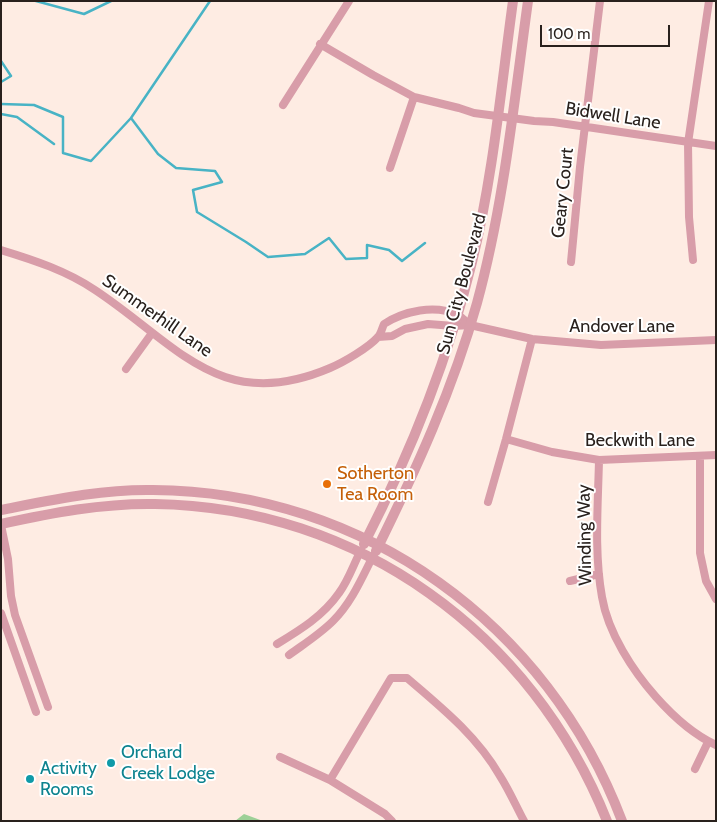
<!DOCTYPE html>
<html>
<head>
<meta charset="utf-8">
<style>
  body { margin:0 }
  #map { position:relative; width:717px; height:822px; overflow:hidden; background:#feece3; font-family:Cabin,sans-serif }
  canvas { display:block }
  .frame { position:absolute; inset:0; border:2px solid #29211d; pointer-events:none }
  .scale { position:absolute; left:540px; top:25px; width:130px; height:22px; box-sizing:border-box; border:2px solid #29211d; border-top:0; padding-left:6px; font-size:15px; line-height:18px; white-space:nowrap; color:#29211d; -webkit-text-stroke:4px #fff; paint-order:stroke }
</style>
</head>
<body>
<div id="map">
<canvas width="717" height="822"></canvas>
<div class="frame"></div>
<div class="scale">100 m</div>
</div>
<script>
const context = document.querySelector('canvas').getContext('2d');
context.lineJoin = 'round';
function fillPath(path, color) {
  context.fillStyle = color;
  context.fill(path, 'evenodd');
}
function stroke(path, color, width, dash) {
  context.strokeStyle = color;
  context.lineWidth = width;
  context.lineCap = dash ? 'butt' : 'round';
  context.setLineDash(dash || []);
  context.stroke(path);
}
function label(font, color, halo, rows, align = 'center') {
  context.font = font + ' Cabin,sans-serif';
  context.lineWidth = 4;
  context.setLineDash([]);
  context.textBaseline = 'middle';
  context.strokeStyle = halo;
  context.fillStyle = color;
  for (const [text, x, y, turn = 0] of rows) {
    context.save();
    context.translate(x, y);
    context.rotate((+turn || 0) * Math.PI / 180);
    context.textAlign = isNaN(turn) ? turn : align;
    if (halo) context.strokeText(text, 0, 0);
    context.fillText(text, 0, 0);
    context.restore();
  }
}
fillPath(new Path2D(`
  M244 814 263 821H235Z`), '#9dd097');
stroke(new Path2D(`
  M36 1 84 14 111 1
  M1 61 11 76 1 82
  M1 104 34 105 63 117V153L91 161 131 118 158 154 176 168 215 171 222 182 193 190 197 212 246 242 268 257 305 254 329 238 346 259 367 258V245L389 250 402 261 425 243
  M1 114 17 117 54 144
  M131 118 210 1`), '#48b3c5', 2.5);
stroke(new Path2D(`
  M320 44 373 75 414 97 459 108 474 113 534 121 553 122 716 146
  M283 105 349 1
  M390 168 414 97
  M1 250C34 260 67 271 95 290 177 344 220 415 330 368 344 362 368 348 378 337 381 334 382 328 384 324 404 311 435 304 458 315 462 317 466 322 470 325
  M693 260 689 217 688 143 709 1
  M571 262 580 167 600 1
  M378 337 392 336 405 329 428 324 454 326 470 325 532 339 601 345 716 340
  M126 369 152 333
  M506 439 552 452 599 460 716 455
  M700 457V553L706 581 716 599
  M599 460C598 505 594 553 602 597 608 633 633 671 656 697 672 715 694 735 716 745
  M488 502 506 439 532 339
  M1 525 8 559 11 596 15 615 48 707
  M570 581 599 574
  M1 613 36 712
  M277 644C300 630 323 616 339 593 348 581 353 566 360 552
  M289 655C304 644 320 634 333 621 351 603 361 580 372 558
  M280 757 330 780 385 814 392 821
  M695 769 708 742
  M330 780 391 678H407C441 707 477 736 500 776 509 790 516 806 524 821`), '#d89da9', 8);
stroke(new Path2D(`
  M1 510C52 500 101 489 153 490 364 491 548 625 622 821
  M1 524C51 513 103 503 155 504 358 507 532 633 607 821
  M364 544C410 454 448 360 472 262 493 177 501 88 513 1
  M376 551C416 470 453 389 477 303 504 204 514 102 528 1`), '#d89da9', 10);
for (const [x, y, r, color] of [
  [327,484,5,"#e8710a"],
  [111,763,5,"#0f9aa8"],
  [30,779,5,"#0f9aa8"]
]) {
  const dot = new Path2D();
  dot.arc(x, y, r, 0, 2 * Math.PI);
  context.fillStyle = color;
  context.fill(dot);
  stroke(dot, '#fff', 2);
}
label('18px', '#29211d', '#fff', [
  ["Bidwell Lane",613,116,9],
  ["Geary Court",563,193,-84],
  ["Sun City Boulevard",462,284,-75],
  ["Summerhill Lane",157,316,35],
  ["Andover Lane",622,327],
  ["Beckwith Lane",640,441],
  ["Winding Way",585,535,-91]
]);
label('18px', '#c56008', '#fff', [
  ["Sotherton",337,474],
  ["Tea Room",337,495]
], 'left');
label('18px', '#0d838f', '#fff', [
  ["Orchard",121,753],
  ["Creek Lodge",121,774],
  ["Activity",40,769],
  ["Rooms",40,790]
], 'left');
</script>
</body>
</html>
